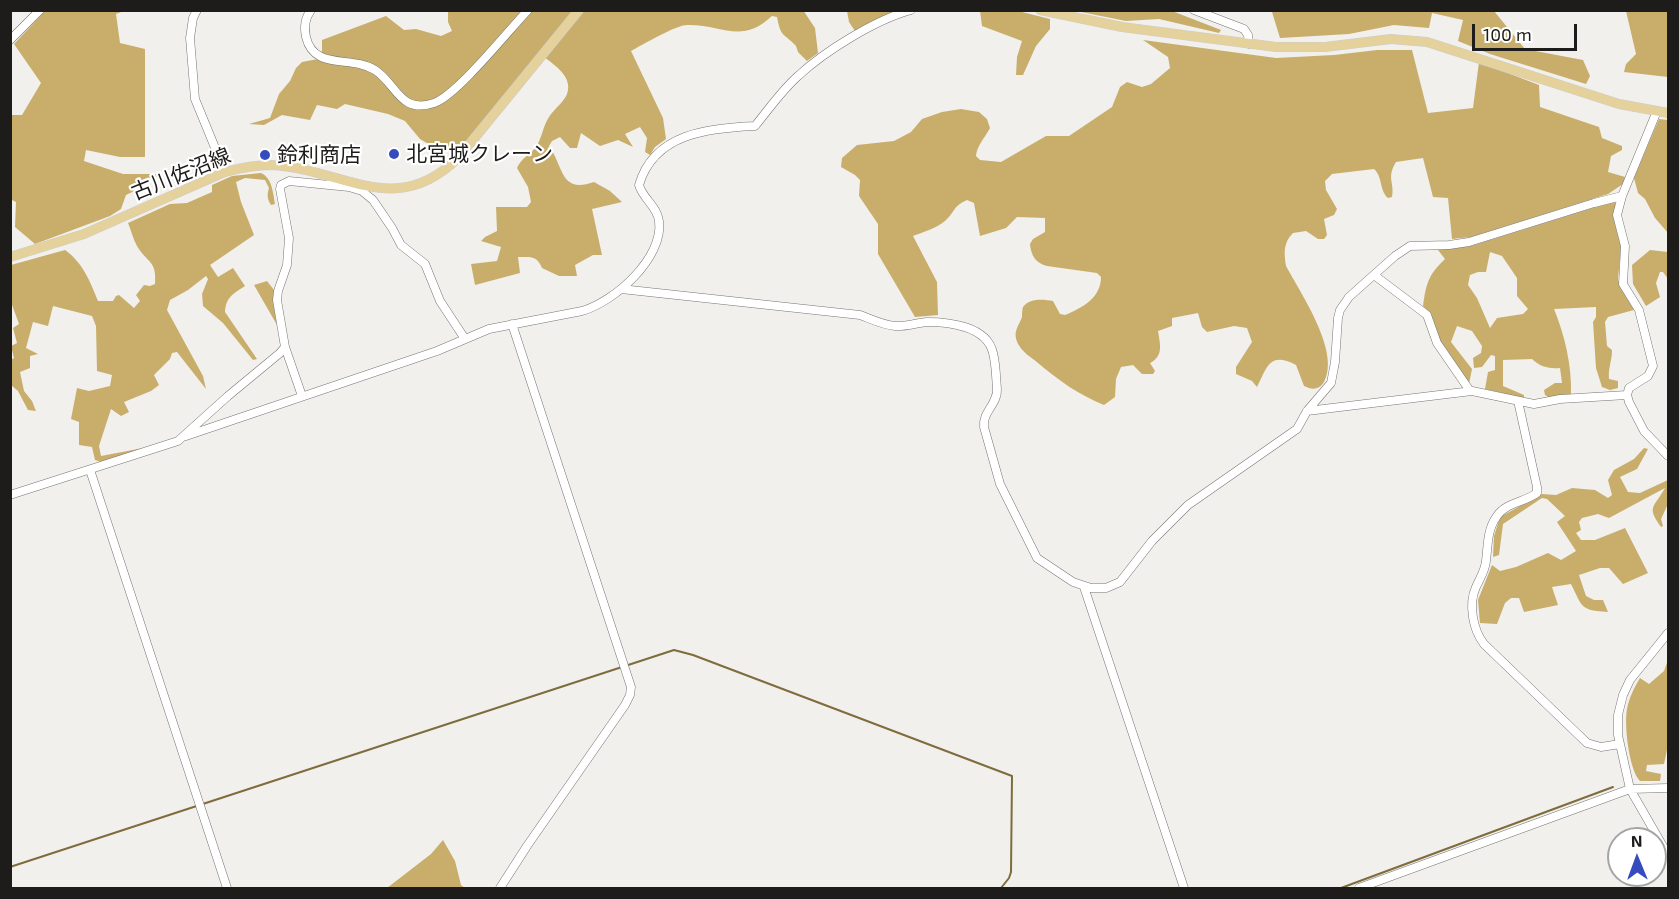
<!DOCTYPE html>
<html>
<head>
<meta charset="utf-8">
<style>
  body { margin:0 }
  #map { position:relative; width:1679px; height:899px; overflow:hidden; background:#f1f0ed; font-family:"Exo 2",sans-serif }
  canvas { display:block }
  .frame { position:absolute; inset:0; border:12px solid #1d1c1b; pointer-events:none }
  .north { position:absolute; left:1607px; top:827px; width:60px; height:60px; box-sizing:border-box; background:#fff; border:2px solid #a5a4a4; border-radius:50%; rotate:359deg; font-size:16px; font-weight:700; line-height:24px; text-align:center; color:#1d1c1b }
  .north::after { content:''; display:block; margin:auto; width:21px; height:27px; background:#364cbe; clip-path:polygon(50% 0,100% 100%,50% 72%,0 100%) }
  .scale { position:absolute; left:1472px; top:24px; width:105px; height:27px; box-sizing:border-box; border:3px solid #1d1c1b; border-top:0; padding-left:8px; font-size:18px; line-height:21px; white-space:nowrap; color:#1d1c1b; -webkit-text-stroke:4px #fff; paint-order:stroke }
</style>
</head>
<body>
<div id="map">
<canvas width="1679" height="899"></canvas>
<div class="frame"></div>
<div class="north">N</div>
<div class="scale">100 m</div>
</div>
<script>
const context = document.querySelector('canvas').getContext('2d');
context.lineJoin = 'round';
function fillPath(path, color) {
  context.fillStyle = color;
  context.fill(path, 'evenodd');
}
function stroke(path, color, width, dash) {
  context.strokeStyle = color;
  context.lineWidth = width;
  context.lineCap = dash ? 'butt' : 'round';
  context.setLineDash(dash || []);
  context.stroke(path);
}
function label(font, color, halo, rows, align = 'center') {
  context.font = font + ' "Exo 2","Noto Sans JP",sans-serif';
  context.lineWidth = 4.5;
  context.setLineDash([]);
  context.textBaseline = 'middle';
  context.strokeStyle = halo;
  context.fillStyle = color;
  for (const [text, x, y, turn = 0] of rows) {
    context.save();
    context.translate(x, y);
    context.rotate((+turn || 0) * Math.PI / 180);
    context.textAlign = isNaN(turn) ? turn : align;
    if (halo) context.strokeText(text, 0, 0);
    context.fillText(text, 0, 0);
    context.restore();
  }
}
fillPath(new Path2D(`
  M448 10H803L815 28 818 53 807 61 798 52 796 46C783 32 781 38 777 17L772 16C741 45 722 24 687 25 676 25 642 45 631 51L663 118 666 139 655 147 650 155 645 152 647 138 640 127 625 134 633 147 618 140 600 146 581 133 577 148H570L560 137 552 141 549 146C564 167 560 194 594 182L610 191 622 202 592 209 602 255H593L575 265 577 276H559L542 268C537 255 530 257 518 257L520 273 475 285 471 264 497 261 501 247 481 241 485 237 497 231 496 207H527L531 202 528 187 517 168C521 158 530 155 536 147 542 138 543 126 549 117 554 109 564 102 567 94 574 76 551 62 539 54L457 152 437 149 420 139 405 121 388 114 345 104 337 109 317 105 310 120 282 115 264 125 249 124 270 118 279 94 290 81 296 68 302 62 318 59 322 51V40L386 16 404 30 416 29 441 36 452 31 448 22Z
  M45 11H124L116 14 120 43 145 49V157H120L86 150 84 161 123 174H160L143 187 126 195 121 209 110 216 35 244 15 227 16 202 10 199V115H22L41 83 14 44Z
  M847 11H895L855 31 849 22Z
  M980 11H1018L1050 19V29L1036 46 1023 75H1016L1017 57 1022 41 982 26Z
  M1076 11H1172L1221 30 1219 33 1159 19 1126 21Z
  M1270 11H1494L1525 49 1583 60 1590 76 1586 84 1490 54 1458 41 1463 20 1432 13 1429 28 1394 25 1349 34 1280 38 1272 12Z
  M1626 11H1668V77L1624 72 1626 64 1636 54Z
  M1143 40 1276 58 1334 55 1377 50H1412L1428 113 1473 108 1479 62 1539 85 1540 107 1599 127 1602 138 1622 146V150L1611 156 1608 172 1625 177 1623 184 1608 194 1471 237 1452 239 1448 198 1433 197 1423 158 1396 162C1386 178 1395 183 1392 197L1388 198C1379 190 1383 177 1374 169L1332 174 1325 181 1326 190 1337 209 1334 215 1324 219 1327 235 1324 239H1318L1306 231 1293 233C1283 243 1284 253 1286 266 1301 294 1341 352 1324 382 1319 390 1312 390 1304 386L1296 365C1269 351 1267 368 1257 387L1252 381 1236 374V367L1252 342 1247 328 1234 326 1207 332 1202 327 1198 313 1172 318V326L1158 331C1160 344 1164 356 1150 363L1155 371 1153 374H1142L1133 365 1121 367 1116 379 1115 397 1104 405C1079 395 1058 380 1038 363 1032 358 1024 353 1020 347 1011 333 1018 328 1022 317 1022 314 1022 310 1023 307 1029 298 1044 299 1053 301L1060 314 1065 315C1082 308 1101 298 1101 277L1097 273 1047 266C1036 263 1031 256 1030 244L1033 239 1045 232V218L1017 217 1006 228 980 236 974 203 967 200C953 206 955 212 946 220 938 228 923 232 913 236L937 282 938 315 915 317 878 254V224L859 196 860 180 855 175 841 167 842 158 857 145 894 141 911 132 922 119 942 112 961 109 979 112 987 119 990 128C985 138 977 145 976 156L980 160 1001 162 1046 136H1069L1112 107 1120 87 1127 82 1142 87 1151 84 1170 68 1168 57Z
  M1659 119 1668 120V233L1655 218 1645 199 1638 193 1634 178Z
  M261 173C272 178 273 192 275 204L271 205C267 199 267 194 269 188L265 180 245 178 236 182 241 202 254 235 210 265 218 277 233 268 245 286C233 294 226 297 225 312L257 359 253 360 223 323 203 306 202 294 208 279 206 276 188 290 170 300 167 310 203 376 206 389 177 352 172 353 170 359 154 375 159 385 151 391 124 402 129 412 121 416 111 409 99 446 101 456 143 448 138 451 101 462 95 460 92 447 79 445V422L71 419 77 388 89 391 110 386 112 375 97 371 96 326 92 316 53 306 48 326 33 322 26 348 38 354 30 356V368L20 372 24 391 32 401 36 411 28 410 18 391 11 385V360L14 358 11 346 17 343 13 328 19 324 11 302V265L65 250C83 263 90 281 98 301H113L116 296 119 295 134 308 140 301 136 295 144 285 150 286 155 284C157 260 147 263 137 246 133 239 131 230 128 223L170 204 187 203 212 192V185L232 176Z
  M1615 201V224L1621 247 1618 279 1620 287 1634 310 1608 317 1605 322 1607 346 1612 350C1612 361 1608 368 1609 379L1618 381V388L1610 390 1602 387 1596 368 1593 322 1596 317V307L1554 309C1565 336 1572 366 1571 395L1550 398 1545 395 1544 390 1555 383H1562L1560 368C1550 369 1540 367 1532 359L1503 360V386L1524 395V398L1485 389 1488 372 1495 370V356L1491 355 1482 367 1474 368 1473 358 1481 353 1482 346 1472 331 1457 326 1451 342 1472 369 1469 384 1441 343 1431 314 1423 306C1426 284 1428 275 1445 259L1438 250 1471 246ZM1490 252 1502 256 1517 278V296L1528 309 1523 314 1497 318 1490 328 1477 298 1468 285 1470 275 1478 272H1486Z
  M1650 250 1668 252V279L1663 272H1660L1656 283 1660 297 1646 306 1633 284 1632 265Z
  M267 281 274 290 273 301 277 325 254 285Z
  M1644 448 1648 449 1637 469 1620 477 1628 492 1640 493 1668 480V504L1661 519 1663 526 1661 527C1646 506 1654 508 1665 488L1609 518 1598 514 1582 518 1579 522 1581 530 1576 533 1581 540H1595L1625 528 1648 573 1623 584 1609 568H1600L1579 575 1586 596 1594 600H1603L1608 612C1580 610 1583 608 1571 584L1552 587 1558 605 1524 612 1519 598H1511L1505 603 1497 624 1480 623 1478 600 1492 565 1500 571 1516 567 1548 553 1561 560 1576 551 1557 522 1565 516 1547 499 1542 498 1503 524 1499 555 1493 557 1494 536 1500 517 1542 494 1556 495 1572 488 1595 490 1608 498 1612 495 1608 480 1614 470 1634 459Z
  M1668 660V750H1667L1664 764 1647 765 1646 771 1661 774 1660 781H1640C1629 770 1624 725 1627 709 1629 698 1634 688 1640 678L1649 684 1664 671Z
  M443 840 455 861 461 885 465 888H387L431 854Z`), '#c8ae6a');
stroke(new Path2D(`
  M10 867 674 650 693 655 1012 776 1011 872 1009 878 1001 888
  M1341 888 1613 787`), '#7e6c3d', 2);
const minor = new Path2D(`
  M197 10 193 18 190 38 195 99 225 172
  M311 10C305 18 304 28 306 37 314 71 351 55 375 70 396 83 400 115 434 103 457 95 508 31 528 10
  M1194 10 1244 29 1248 35 1249 44
  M10 40 40 10
  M1657 111 1622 196 1617 215 1625 246 1623 284 1639 310 1653 366 1648 376 1629 388 1627 395 1629 402 1644 431 1668 456
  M349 187 362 191 373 200 392 228 401 245 425 264 440 301 465 339
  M1374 275 1427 315 1437 343 1470 391
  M621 289 860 315C871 319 883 325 895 326 905 327 916 323 927 322 949 322 987 326 993 353 996 364 996 378 997 389 998 404 982 412 984 427L1000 484 1037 558 1073 582 1091 588H1106L1120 582 1152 541 1188 505 1297 429 1307 411 1331 383 1335 362 1338 318 1340 310 1349 297 1395 256 1410 246 1449 245 1469 242 1594 203 1622 196
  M285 347 302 396
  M1518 401 1537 487V493C1525 502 1505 503 1497 516 1487 529 1488 546 1486 561 1485 571 1480 578 1476 587 1468 604 1473 630 1484 644L1587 743 1601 747 1620 744
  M1307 411 1472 391 1534 404 1560 399 1627 395
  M186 436 437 351 489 329 582 311C614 302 664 258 659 221 657 206 643 199 639 185 654 133 709 128 755 126 769 109 782 90 798 76 825 51 875 20 911 10
  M90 470 227 888
  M10 495 178 441 228 396 280 353 285 347 277 300 278 291 287 265 289 238 280 189 281 185 289 181 349 187 351 182
  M1084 587 1184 888
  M1668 633 1630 680 1623 695 1618 715V735L1630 789 1668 855
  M500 888 527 846 625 705 630 695 631 687 512 324
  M1359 888 1630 789 1668 788`);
const major = new Path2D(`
  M1040 10 1122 27 1276 47H1325L1391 39 1427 42 1619 104 1668 113
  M10 257 84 234 225 172C240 168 255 165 271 165 343 168 395 221 459 157L579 10`);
stroke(minor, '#767572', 9);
stroke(major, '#cdcdcd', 10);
stroke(minor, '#fff', 8);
stroke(major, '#e5d19b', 9);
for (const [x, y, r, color] of [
  [394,154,6,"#364cbe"],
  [265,155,6,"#364cbe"]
]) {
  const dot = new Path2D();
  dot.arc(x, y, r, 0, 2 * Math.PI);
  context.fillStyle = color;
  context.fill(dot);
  stroke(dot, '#fff', 2);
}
label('21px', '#1d1c1b', '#fff', [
  ["北宮城クレーン",406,154],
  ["鈴利商店",277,155]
], 'left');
label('21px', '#1d1c1b', '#fff', [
  ["古川佐沼線",181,174,-22]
]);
</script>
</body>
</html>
